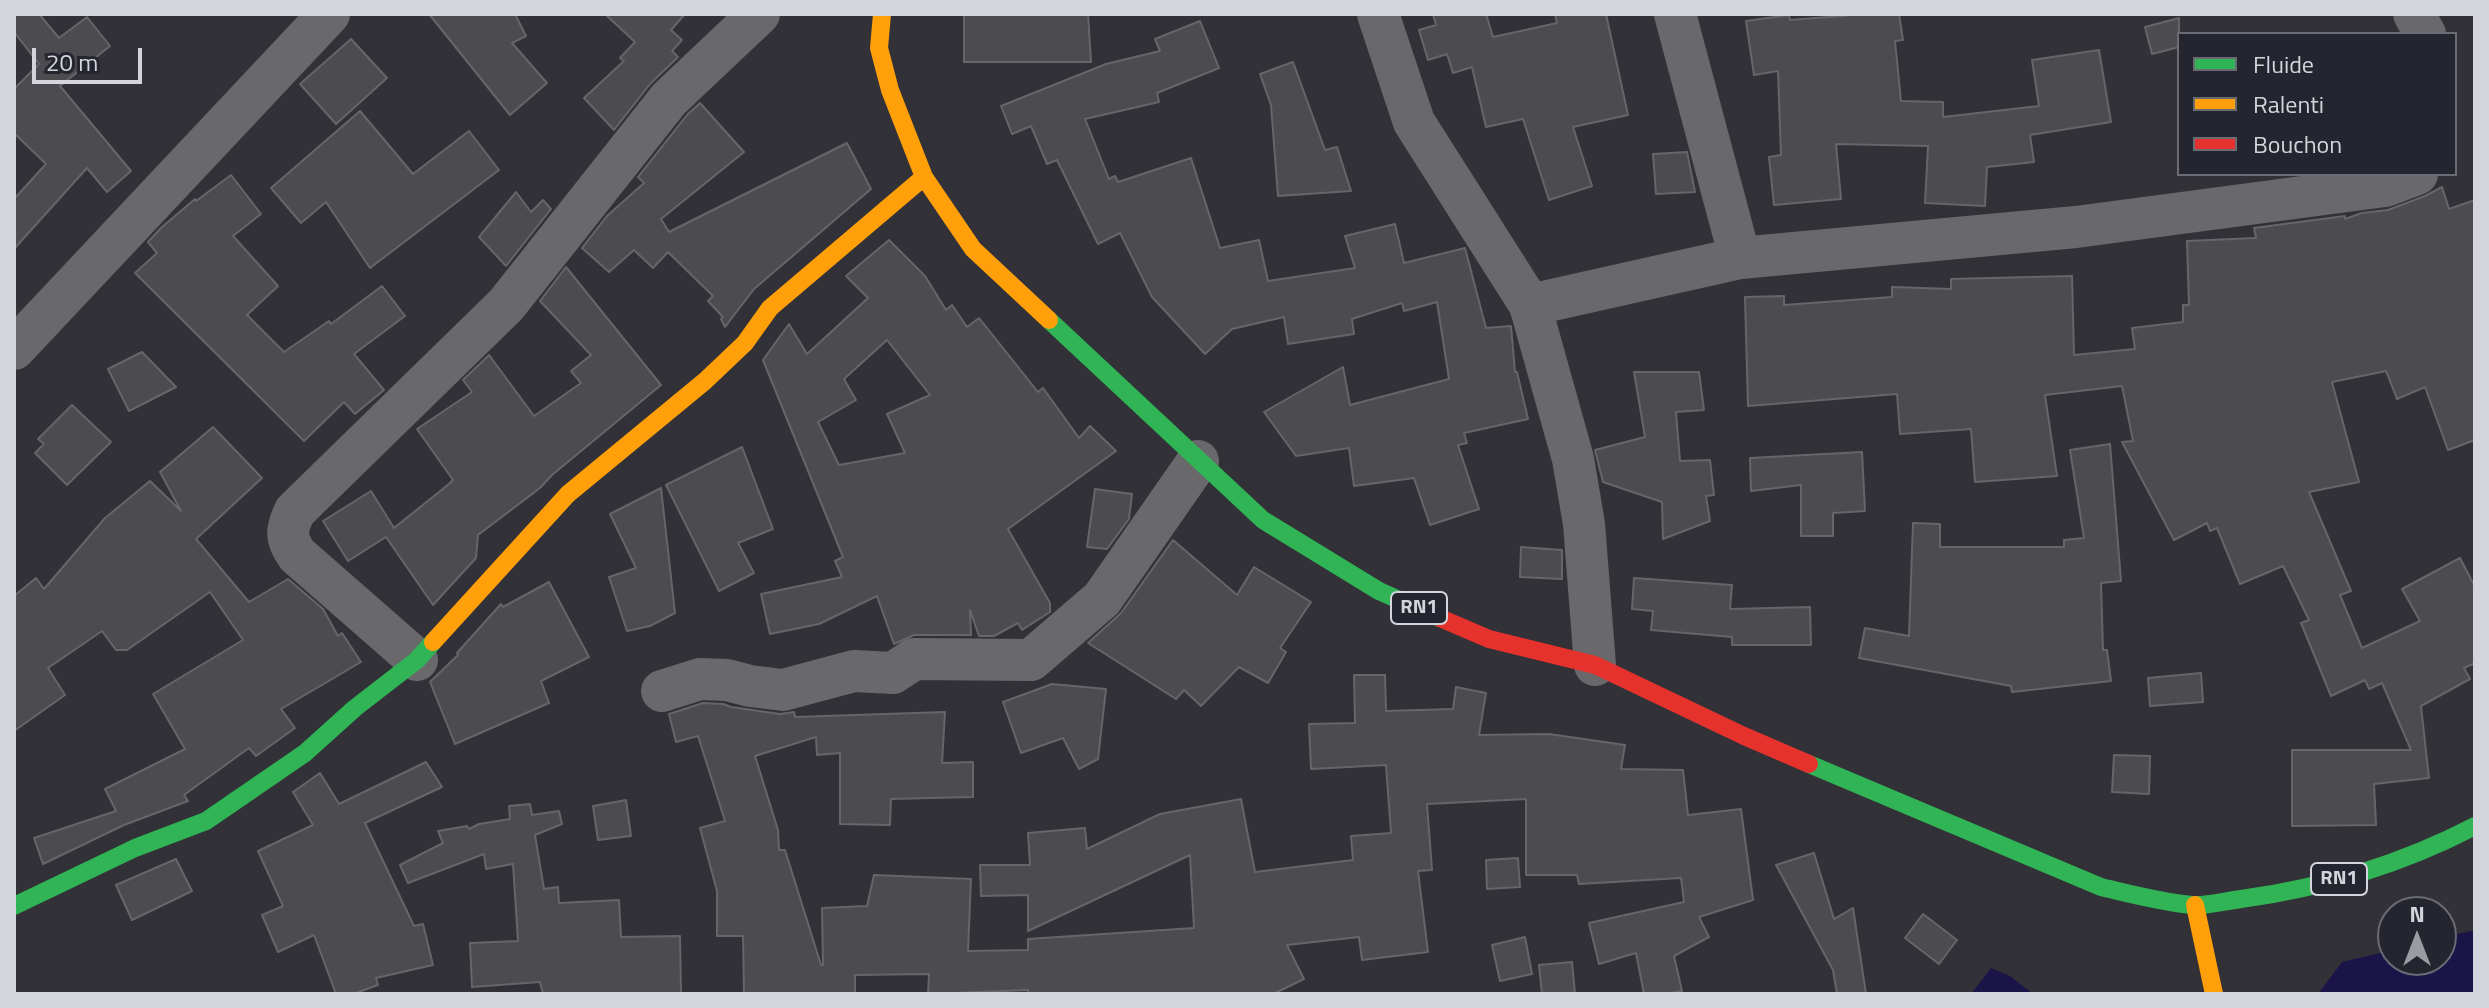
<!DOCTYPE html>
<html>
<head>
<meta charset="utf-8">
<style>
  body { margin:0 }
  #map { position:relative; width:2489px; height:1008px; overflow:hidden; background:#313137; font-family:"Titillium Web",sans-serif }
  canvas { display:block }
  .frame { position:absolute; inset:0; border:16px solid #d4d5dc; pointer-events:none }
  .legend { position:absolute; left:2177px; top:32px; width:280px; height:144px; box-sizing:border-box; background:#25252f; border:2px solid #6b6b74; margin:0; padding:10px 14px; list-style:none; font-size:24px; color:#d4d5dc }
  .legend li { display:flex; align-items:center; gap:16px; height:40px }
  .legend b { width:40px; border:2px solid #6b6b74 }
  .north { position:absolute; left:2377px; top:896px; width:80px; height:80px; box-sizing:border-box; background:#25252f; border:2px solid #6b6b74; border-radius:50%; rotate:0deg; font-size:22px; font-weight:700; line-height:32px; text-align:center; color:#d4d5dc }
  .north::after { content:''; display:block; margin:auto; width:28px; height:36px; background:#9b9ca2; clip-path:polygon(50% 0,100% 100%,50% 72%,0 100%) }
  .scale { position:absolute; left:32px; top:48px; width:110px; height:36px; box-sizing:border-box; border:4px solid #d4d5dc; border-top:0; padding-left:10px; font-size:24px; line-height:28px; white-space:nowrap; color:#d4d5dc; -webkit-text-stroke:6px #25252f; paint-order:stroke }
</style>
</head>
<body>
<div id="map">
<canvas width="2489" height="1008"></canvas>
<div class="frame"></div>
<ul class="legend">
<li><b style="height:10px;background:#30b455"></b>Fluide</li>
<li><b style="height:10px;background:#ff9f0a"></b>Ralenti</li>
<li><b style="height:10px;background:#e5322d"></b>Bouchon</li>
</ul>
<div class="north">N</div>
<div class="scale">20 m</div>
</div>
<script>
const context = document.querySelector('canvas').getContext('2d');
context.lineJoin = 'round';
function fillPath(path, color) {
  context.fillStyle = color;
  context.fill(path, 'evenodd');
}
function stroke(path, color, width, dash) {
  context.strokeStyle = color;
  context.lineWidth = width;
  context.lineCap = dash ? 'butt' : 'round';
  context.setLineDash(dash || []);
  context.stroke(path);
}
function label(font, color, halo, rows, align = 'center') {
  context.font = font + ' "Titillium Web",sans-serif';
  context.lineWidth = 6;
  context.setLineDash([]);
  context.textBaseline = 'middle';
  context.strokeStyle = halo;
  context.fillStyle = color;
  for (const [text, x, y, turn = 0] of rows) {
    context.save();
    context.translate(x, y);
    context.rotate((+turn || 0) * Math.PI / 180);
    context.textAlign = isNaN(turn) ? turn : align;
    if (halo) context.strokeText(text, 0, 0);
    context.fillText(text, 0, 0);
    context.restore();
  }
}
fillPath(new Path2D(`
  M2475 930V994H2318L2342 962 2393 950V960H2441V938Z
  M1991 968 2010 976 2033 994H1971Z`), '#1b1449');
const building = new Path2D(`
  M14 14H39L59 38 87 17 110 46 60 86 131 171 107 192 87 168 14 249V199L46 164 14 133V89L39 64 14 32Z
  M429 14H515L526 36 512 43 547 83 510 115Z
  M605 14H685L671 30 682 40 672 51 678 57 650 84 614 130 584 98 624 61 620 58 635 42Z
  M964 14H1088L1091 62H964Z
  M1433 14H1486L1493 37 1557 23 1555 14H1606L1628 115 1573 127 1592 186 1549 200 1523 119 1486 127 1472 67 1453 73 1447 54 1428 60 1419 30 1436 25Z
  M1866 14H1899L1903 40 1895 41 1901 101 1943 102V117L2039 106 2032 60 2099 50 2111 122 2030 135 2034 162 1987 167 1985 206 1925 203 1928 146 1836 144 1841 199 1774 205 1769 157 1781 155 1778 71 1754 75 1746 21 1789 15 1790 20Z
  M2179 18V47L2152 54 2145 27Z
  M1200 21 1219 68 1157 93 1159 102 1085 119 1109 179 1115 176 1118 182 1191 158 1220 248 1259 240 1268 281 1355 268 1345 236 1395 224 1404 263 1465 248 1486 328 1511 326 1515 372H1517L1528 419 1464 433 1467 443 1458 445 1479 509 1430 525 1414 478 1354 486 1349 448 1296 456 1264 412 1343 367 1350 405 1449 379 1437 302 1404 311 1402 303 1352 319 1354 334 1288 344 1284 317 1232 329 1205 354 1152 297 1120 233 1098 244 1057 160 1047 164 1031 126 1012 134 1001 106 1106 64 1160 51 1155 39Z
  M351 39 387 78 336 124 300 84Z
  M1293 62 1325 150 1337 147 1351 191 1278 196 1271 105 1260 74Z
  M700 103 744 152 661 219 669 232 847 143 871 189 754 289 725 327 721 319 723 317 708 301 713 296 668 252 653 268 634 250 609 272 582 248 607 216 644 183 638 177 687 115Z
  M360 111 413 174 469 131 499 170 370 268 326 202 301 223 271 188Z
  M1687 152 1695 192 1656 194 1653 154Z
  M231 175 261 214 233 236 278 286 247 315 284 352 329 321 331 324 382 286 405 316 354 354 384 390 355 414 344 402 304 441 135 273 157 253 148 242 162 227 195 199 196 201Z
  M2442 187 2449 209 2475 200V440L2448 450 2425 387 2397 399 2386 371 2332 382 2359 482 2309 492 2351 591 2340 595 2362 648 2420 621 2402 589 2460 558 2475 587V663L2464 668 2470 679 2421 706 2429 778 2374 784 2376 825 2292 826V750H2411L2382 683 2369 689 2365 680 2331 696 2301 623 2309 620 2283 566 2240 584 2217 528 2210 531 2207 523 2174 540 2122 442 2133 441 2122 386 2045 395 2057 476 1975 482 1971 429 1900 434 1897 394 1748 406 1745 297 1784 296V305L1892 297V287L1951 289V279L2072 276 2074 355 2135 349 2132 328 2183 322V305H2189L2187 241 2256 238 2254 228 2345 216V219L2362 213 2388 210 2425 196Z
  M516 192 531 212 543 200 551 209 506 266 479 237Z
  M889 240 925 276 946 310 952 305 967 327 979 318 1038 392 1043 388 1079 438 1090 426 1116 451 1008 529 1050 603V612L1022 630 1018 623 994 636H979L970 610 971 635H914L894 644 877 596 819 624 770 634 761 594 842 577 835 561 843 557 763 360 789 324 807 354 868 298 846 276ZM887 340 930 395 887 414 905 453 839 465 818 422 856 400 844 379Z
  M566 267 661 385 552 475 540 488 478 535 476 558 433 605 386 537 348 561 323 521 371 491 394 528 449 484 453 480 417 429 472 392 463 380 489 355 534 416 581 383 571 371 591 355 540 301Z
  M142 352 176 387 129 411 108 369Z
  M1634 372H1699L1704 410 1676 412 1680 461 1710 460 1714 495 1706 496 1710 521 1663 539 1662 502 1603 482 1595 450 1645 437Z
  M72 405 111 442 67 485 35 453 44 444 38 439Z
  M213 427 262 478 196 539 249 602 288 579 323 609 338 636 342 633 361 662 281 709 295 728 256 756 249 748 184 795 188 801 124 825 43 864 34 838 116 811 105 789 185 749 153 694 243 640 210 592 127 650H116L102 631 48 668 65 695 14 731V596L36 578 44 589 105 518 150 481 181 511 160 472Z
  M2110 444 2121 581 2101 583 2103 650H2107L2111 681 2012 692 2011 686 1859 658 1865 628 1909 636 1913 523 1940 524V547H2064V540L2084 538 2070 450Z
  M742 447 773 529 738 543 754 573 719 591 666 485Z
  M1862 452 1865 511 1833 513V536H1801V485L1751 491 1750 458Z
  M661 488 675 613 650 626 627 631 609 577 636 568 610 514Z
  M1095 489 1132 494 1129 519 1107 549 1087 547Z
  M1173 540 1237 595 1254 567 1311 602 1280 648 1286 652 1268 683 1239 667 1201 706 1184 690 1176 699 1088 643 1121 613Z
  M1521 547 1562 550V579L1520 577Z
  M1634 578 1732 585 1730 609 1810 607 1811 645H1732V637L1651 630 1653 611 1632 609Z
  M549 582 589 657 541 681 549 703 455 744 430 682 458 655 457 653 501 604 503 607Z
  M2201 673 2203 702 2150 706 2148 678Z
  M1354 675H1385L1386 711 1453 709 1456 687 1486 693 1479 735 1549 734 1625 745 1621 769 1683 770 1688 815 1741 809 1753 900 1699 917 1709 937 1674 956 1682 991 1667 994H1644L1636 953 1599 964 1589 923 1684 902 1681 878 1579 884 1577 875H1526V799L1427 804 1432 870 1418 871 1428 952 1362 960 1359 937 1287 945 1304 979 1273 994H1028V990L928 994 929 974 855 975V994H744L743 936H717V891L700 828 725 821 698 736 676 742 669 714 703 703 723 704 731 707 780 714 794 712 795 717 945 712 942 763 973 762V797L891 799 890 825 840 824V753L817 755 816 737 755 756 778 830 779 850H785L821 965H823L822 908 867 906 874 875 971 879 968 951 1028 950V939L1194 928 1190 855 1028 931V895L981 896 980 865H1030L1028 833 1085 828 1087 849 1160 814 1241 799 1255 872 1353 860 1351 836 1391 833 1386 765 1311 769 1309 724 1355 723Z
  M1052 684 1106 689 1098 759 1079 769 1063 738 1021 753 1003 702Z
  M2114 755 2150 756 2149 794 2112 792Z
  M426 762 442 787 365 823 414 926 423 924 433 965 376 978 378 985 353 994H336L314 935 278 952 262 915 283 906 258 851 313 825 293 792 320 773 339 804Z
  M626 800 631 836 598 840 593 806Z
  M530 804 532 815 559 811 562 824 535 835 544 889 558 887 559 903 619 900 621 937 680 936 681 994H543L540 982 472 987 470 943 518 941 513 864 486 869 484 854 408 883 400 865 443 843 438 831 467 826 469 829 479 824 510 819 509 806Z
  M1814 853 1834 919 1853 908 1866 994H1837L1833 970 1776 865Z
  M1518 858 1520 887 1487 889 1486 860Z
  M176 859 192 891 132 920 116 885Z
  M1923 914 1957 940 1939 964 1905 938Z
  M1525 937 1532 974 1500 981 1492 945Z
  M1572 962 1575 994H1542L1539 965Z`);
fillPath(building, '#4b4b50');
stroke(building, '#65656a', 2);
stroke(new Path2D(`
  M1378 14 1414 122 1530 305 1573 459 1584 524 1595 665
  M1675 14 1740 258
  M2414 14 2425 34
  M1530 305 1740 258 2076 227 2385 186 2417 174
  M14 349 329 14
  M417 660 297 555C285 538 286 529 295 511L506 305 669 99 759 14
  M662 691 700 679 727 680 750 686 783 690 854 671 893 673 914 659 1031 660 1102 599 1198 461`), '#69696c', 42);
stroke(new Path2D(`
  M1049 320 1263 520 1379 591 1440 618
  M1809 764 2101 887C2131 894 2161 902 2192 905 2207 906 2225 901 2241 899 2322 888 2402 864 2475 826
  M14 906 135 848 206 821 305 753 355 708 417 660 433 642`), '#30b455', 18);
stroke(new Path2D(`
  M882 14 879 48 890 90 924 177 973 249 1049 320
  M433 642 568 494 705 381 745 343 770 308 924 177
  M2195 905 2214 994`), '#ff9f0a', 18);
stroke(new Path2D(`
  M1440 618 1489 639 1595 665 1744 736 1809 764`), '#e5322d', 18);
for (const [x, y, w] of [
  [1419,608,56],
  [2339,879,56]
]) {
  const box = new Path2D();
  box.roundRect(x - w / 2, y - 16, w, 32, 6);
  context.fillStyle = '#25252f';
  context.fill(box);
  stroke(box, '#d4d5dc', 2);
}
label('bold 20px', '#d4d5dc', null, [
  ["RN1",1419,608],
  ["RN1",2339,879]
]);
</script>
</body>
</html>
